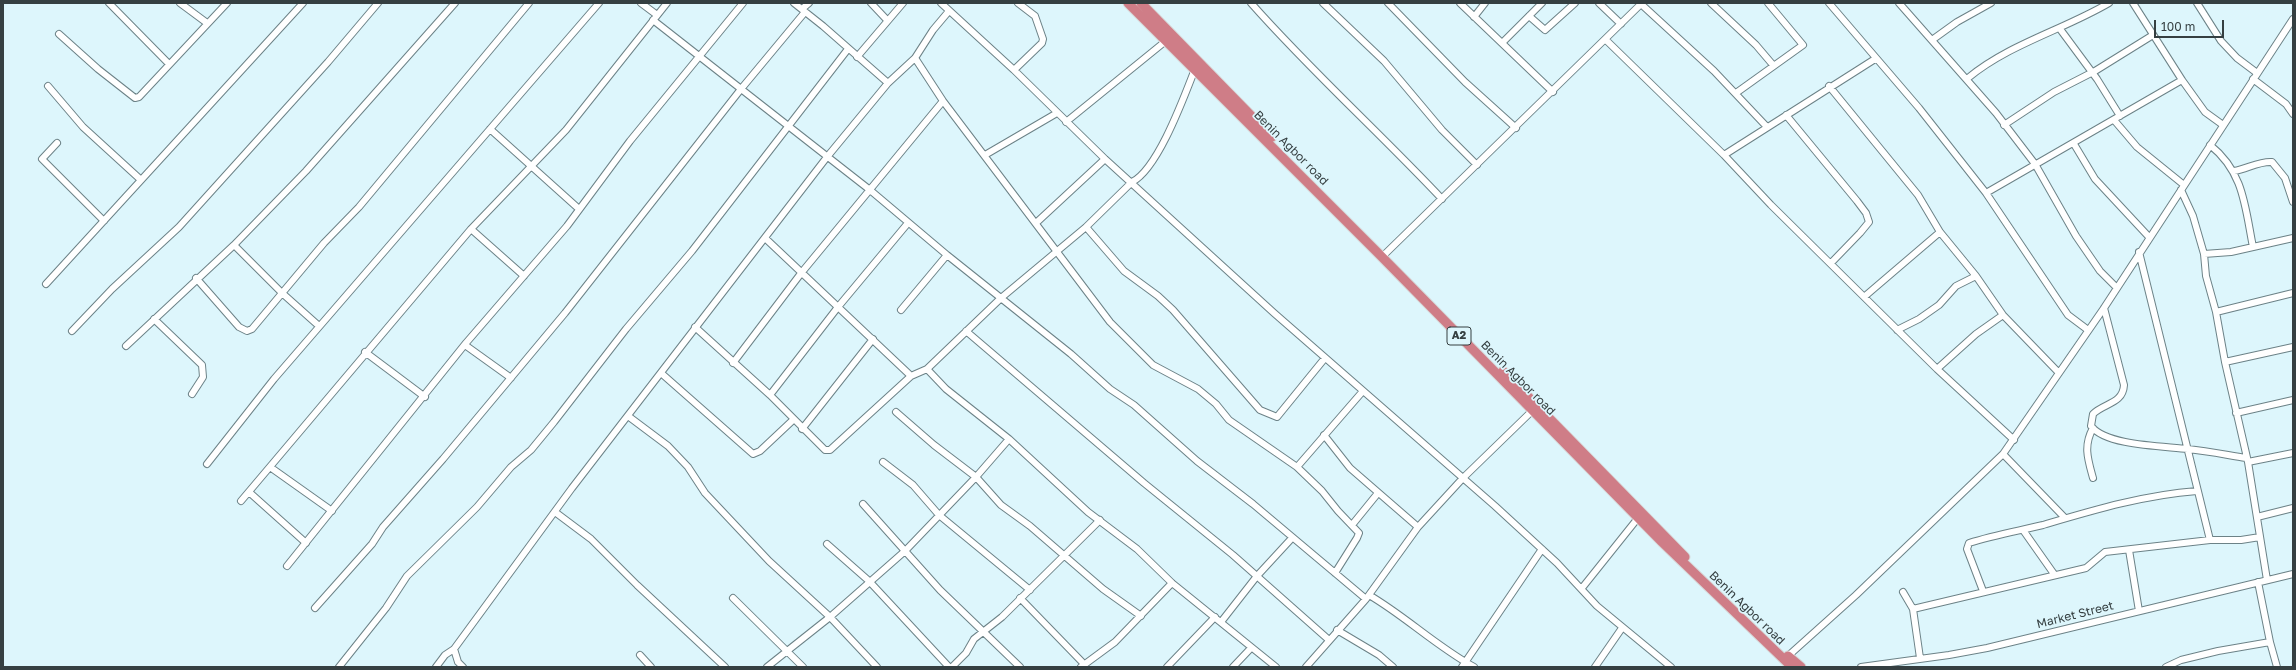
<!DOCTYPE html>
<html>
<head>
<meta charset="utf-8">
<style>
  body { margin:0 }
  #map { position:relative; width:2296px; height:670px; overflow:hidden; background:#ddf6fc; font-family:"Golos Text",sans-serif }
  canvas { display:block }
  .frame { position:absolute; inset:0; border:4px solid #353f41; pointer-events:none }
  .scale { position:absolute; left:2154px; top:20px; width:70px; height:18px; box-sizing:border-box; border:2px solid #353f41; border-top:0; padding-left:5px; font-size:12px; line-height:14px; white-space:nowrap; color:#353f41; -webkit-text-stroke:3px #ddf6fc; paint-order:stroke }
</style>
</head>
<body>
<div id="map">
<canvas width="2296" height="670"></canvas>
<div class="frame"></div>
<div class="scale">100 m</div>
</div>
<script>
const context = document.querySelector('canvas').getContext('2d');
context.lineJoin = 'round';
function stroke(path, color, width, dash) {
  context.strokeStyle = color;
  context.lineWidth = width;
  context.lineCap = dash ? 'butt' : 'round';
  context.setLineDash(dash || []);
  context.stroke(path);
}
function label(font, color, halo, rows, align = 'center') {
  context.font = font + ' "Golos Text",sans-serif';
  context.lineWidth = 3.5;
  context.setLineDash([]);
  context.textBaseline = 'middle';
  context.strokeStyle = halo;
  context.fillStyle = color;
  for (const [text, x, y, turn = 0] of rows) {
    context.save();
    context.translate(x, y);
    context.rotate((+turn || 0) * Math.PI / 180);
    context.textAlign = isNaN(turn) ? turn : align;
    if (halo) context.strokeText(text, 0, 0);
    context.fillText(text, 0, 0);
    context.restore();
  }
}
const minor = new Path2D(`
  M109 3 169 64
  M180 3 207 23
  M641 3 657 15
  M794 3 823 26 888 83
  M871 3 887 20
  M941 3 1014 70 1105 159 1274 313 1495 506 1557 563 1597 606 1671 667
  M1251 3C1311 71 1379 132 1442 199
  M1323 3 1384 61 1442 130 1477 165
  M1388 3 1465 82 1516 128
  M1460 3 1553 92
  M1599 3 1621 24
  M1711 3 1756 45 1773 65
  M1829 3 1919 108 1986 193 2068 315 2088 330
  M1899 3 1996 113 2035 164 2076 236 2100 271 2117 288
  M2197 3 2221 41 2237 58 2257 73
  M1641 4 1714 71 1767 127
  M802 9 809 3
  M1529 16 1545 30 1575 3
  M1474 17 1485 3
  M653 20 870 190 947 255 1071 354 1110 389 1134 405 1197 461 1253 504 1366 599
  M2060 29 2097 79 2120 116
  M59 34 98 69 135 98 139 97 227 3
  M1606 40 1724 155 1771 205 1937 369 2014 440
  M1932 40 1957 22 1991 3
  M1502 43 1542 3
  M857 57 903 3
  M915 58 943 101 1110 322 1153 365 1198 389 1216 404 1229 420 1297 467 1322 491 1338 511 1359 533 1357 538 1335 573
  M1014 70 1042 43 1043 39 1035 16 1018 3
  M1968 78C2009 44 2063 30 2109 3
  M2253 79 2286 104 2293 114
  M2182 80 2205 112 2223 125
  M48 86 83 127 141 180
  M1829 86 1918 195 1940 232 1976 276 2003 315 2059 373
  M1736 93 1803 45 1768 3
  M1786 115 1857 201 1866 213 1869 222 1860 233 1831 263
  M2114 120 2137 147 2184 185
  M1066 122 1167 40
  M2004 125 2054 92 2095 71 2153 35
  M490 129 579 209
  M57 143 42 159 104 221
  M2074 144 2095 179 2149 237
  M2210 145C2244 172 2245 207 2253 247
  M985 155 1057 113
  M1724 155 1875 59
  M2234 171C2247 169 2259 161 2272 162L2285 178 2293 202
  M2181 190 2193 216 2204 254 2206 276 2216 312 2225 362 2248 462 2267 580
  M1986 193 2182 80 2133 3
  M1036 223 1105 159
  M1086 227 1124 271 1158 296 1173 310 1260 410 1277 417 1325 358
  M471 229 524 276
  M765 238 911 376
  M234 245 282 293 319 326
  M2139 252 2210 540
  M1386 253 1642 3
  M2204 254 2231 252 2293 238
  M196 278 239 327 247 331 252 329 324 243 359 207 529 3
  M46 284 303 3
  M1864 297 1940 232
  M2104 308 2124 385C2123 404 2104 403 2093 414L2091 426C2106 446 2164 446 2188 449 2208 451 2227 455 2246 458
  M901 310 947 255
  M2216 312 2293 293
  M154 319 202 365 203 377 192 394
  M695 327 770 395 825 450H830L911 376 927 369 1001 298 1086 227 1132 182C1158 169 1184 97 1195 69
  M1897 330 1919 319 1939 305 1956 286 1976 276
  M72 331 112 289 179 227 328 62 378 3
  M966 331 1144 483 1233 555 1329 640
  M465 345 511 378
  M126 346 234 245 306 171 455 3
  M365 352 425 397
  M2225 362 2293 347
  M733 363 802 272 943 101
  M927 369 946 389 1009 439 1088 512 1137 549 1172 583 1276 667
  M1937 369 1976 334 2003 315
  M661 373 753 454 760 451 793 420
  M770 395 838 307 908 223
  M896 412 934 445 976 477 1001 505 1030 526 1103 589 1141 616
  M2236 413 2293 400
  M628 416 668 446 688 467 705 493 769 561 830 617 877 667
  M2093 428C2083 446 2088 460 2093 478
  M802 429 873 339
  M1324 435 1350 468 1418 527
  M2003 454 2065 518
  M883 462 913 485 939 515 1030 590
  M2248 462 2293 453
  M207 464 274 379 599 3
  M270 467 332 511
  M1297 467 1363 391
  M249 492 306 543
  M241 501 471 229 566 130 667 3
  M863 504 940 590 1020 667
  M555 512 591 539 637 585 725 667
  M2257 517 2293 508
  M1352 525 1378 493
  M2023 530 2054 574
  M827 544 869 581 949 667
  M2129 550 2139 611
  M287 566 466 343 567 226 630 141 743 3
  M2258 582 2270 642 2277 667
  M1582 588 1638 518
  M1983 591 1967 549 1969 543C1994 535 2018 531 2043 525 2094 510 2144 495 2197 491
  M1903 592 1913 609 1920 658
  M1369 595C1405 616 1436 646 1474 667
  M733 598 803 667
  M1020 598 1084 664
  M315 608 372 544 383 527 443 459 565 313 741 89 805 12
  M1913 609 2086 568 2105 552 2210 540H2241L2260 537
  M1221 622 1257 576 1292 538
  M1337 630 1379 655 1393 667
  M454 649 458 662 463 667
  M640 655 651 667
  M1788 656 1856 595 2003 454 2104 308 2293 19
  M339 667 386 608 407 576 477 507 511 467 531 450 554 422 626 329 692 251 848 49
  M436 667 445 655 454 649 572 488 827 157 888 83 915 58 933 30 949 11
  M767 667 830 617 905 551 976 477 1009 439
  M952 667 966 653 974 639 1002 617 1100 520
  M1081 667 1115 642 1172 583
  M1167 667 1215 617
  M1233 667 1251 648
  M1306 667 1366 599 1418 527 1463 478 1533 410
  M1462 667 1542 549
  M1595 667 1622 628
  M1861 667 1949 655 1987 648 2293 574
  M2166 667 2181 660 2218 651 2270 642`);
const highway = new Path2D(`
  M1128 3 1381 256 1662 542 1792 667
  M1141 3 1272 137
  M1503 371 1685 557
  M1788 656 1801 667`);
stroke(minor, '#6c8287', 8);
stroke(highway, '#d7d9d9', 11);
stroke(minor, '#fff', 6);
stroke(highway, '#cf7d87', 9);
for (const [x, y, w] of [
  [1459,336,24]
]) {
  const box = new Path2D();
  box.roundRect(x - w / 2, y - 9, w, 18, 3);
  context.fillStyle = '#ddf6fc';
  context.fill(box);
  stroke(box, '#353f41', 1);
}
label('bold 11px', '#353f41', null, [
  ["A2",1459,336]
]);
label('12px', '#353f41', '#ddf6fc', [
  ["Benin Agbor road",1291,148,45],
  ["Benin Agbor road",1518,378,45],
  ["Benin Agbor road",1747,608,44],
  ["Market Street",2075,615,-14]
]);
</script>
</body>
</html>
